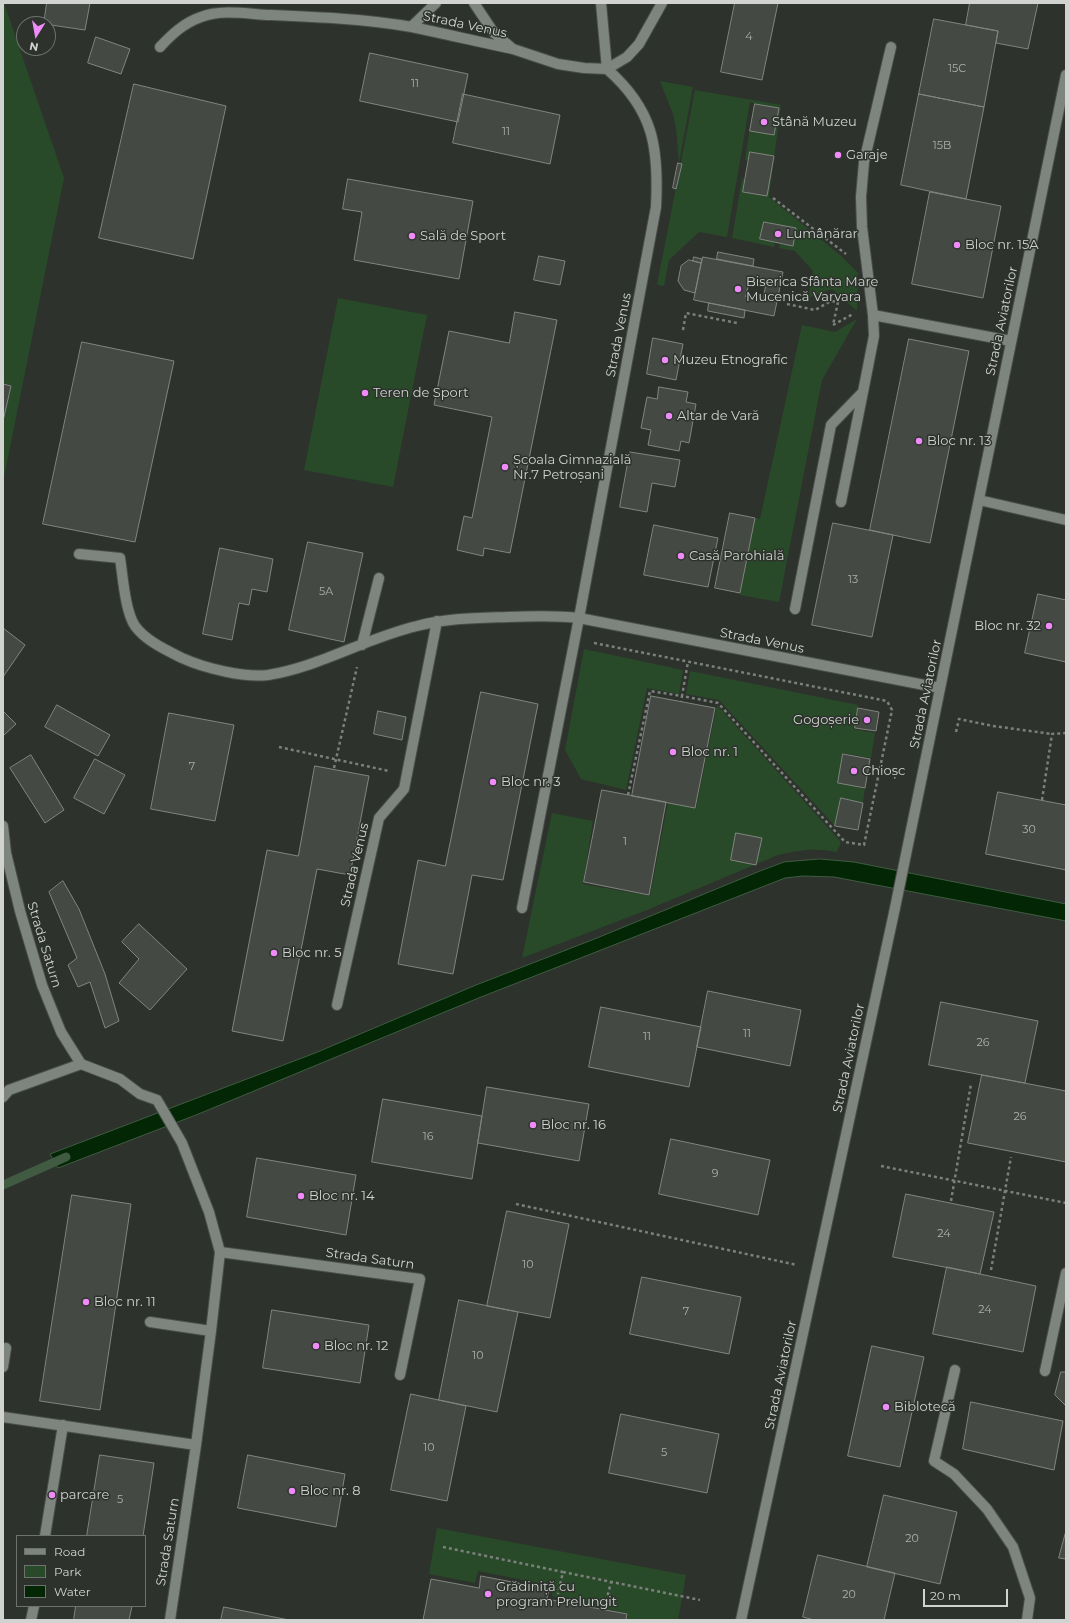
<!DOCTYPE html>
<html>
<head>
<meta charset="utf-8">
<style>
  body { margin:0 }
  #map { position:relative; width:1069px; height:1623px; overflow:hidden; background:#2d322d; font-family:Montserrat,sans-serif }
  canvas { display:block }
  .frame { position:absolute; inset:0; border:4px solid #d0d3d0; pointer-events:none }
  .legend { position:absolute; left:16px; top:1535px; width:130px; height:72px; box-sizing:border-box; background:#2d322d; border:1px solid #6e726e; margin:0; padding:5px 7px; list-style:none; font-size:12px; color:#d0d3d0 }
  .legend li { display:flex; align-items:center; gap:8px; height:20px }
  .legend b { width:20px; border:1px solid #6e726e }
  .north { position:absolute; left:16px; top:16px; width:40px; height:40px; box-sizing:border-box; background:#2d322d; border:1px solid #6e726e; border-radius:50%; rotate:191deg; font-size:11px; font-weight:700; line-height:16px; text-align:center; color:#d0d3d0 }
  .north::after { content:''; display:block; margin:auto; width:14px; height:18px; background:#ee8bf8; clip-path:polygon(50% 0,100% 100%,50% 72%,0 100%) }
  .scale { position:absolute; left:923px; top:1589px; width:85px; height:18px; box-sizing:border-box; border:2px solid #d0d3d0; border-top:0; padding-left:5px; font-size:12px; line-height:14px; white-space:nowrap; color:#d0d3d0; -webkit-text-stroke:3px #2d322d; paint-order:stroke }
</style>
</head>
<body>
<div id="map">
<canvas width="1069" height="1623"></canvas>
<div class="frame"></div>
<ul class="legend">
<li><b style="height:5px;background:#7e857e"></b>Road</li>
<li><b style="height:11px;background:#294a29"></b>Park</li>
<li><b style="height:11px;background:#032705"></b>Water</li>
</ul>
<div class="north">N</div>
<div class="scale">20 m</div>
</div>
<script>
const context = document.querySelector('canvas').getContext('2d');
context.lineJoin = 'round';
function fillPath(path, color) {
  context.fillStyle = color;
  context.fill(path, 'evenodd');
}
function stroke(path, color, width, dash) {
  context.strokeStyle = color;
  context.lineWidth = width;
  context.lineCap = dash ? 'butt' : 'round';
  context.setLineDash(dash || []);
  context.stroke(path);
}
function label(font, color, halo, rows, align = 'center') {
  context.font = font + ' Montserrat,sans-serif';
  context.lineWidth = 3;
  context.setLineDash([]);
  context.textBaseline = 'middle';
  context.strokeStyle = halo;
  context.fillStyle = color;
  for (const [text, x, y, turn = 0] of rows) {
    context.save();
    context.translate(x, y);
    context.rotate((+turn || 0) * Math.PI / 180);
    context.textAlign = isNaN(turn) ? turn : align;
    if (halo) context.strokeText(text, 0, 0);
    context.fillText(text, 0, 0);
    context.restore();
  }
}
fillPath(new Path2D(`
  M3 3H4L64 178 3 482Z
  M660 81 693 87 679 163 676 128 673 114Z
  M695 90 781 105 769 197 840 255 858 273 857 311 832 289 808 298 813 271 795 251 779 248 780 244 793 246 796 228 764 222 760 239 775 242 774 247 732 238 742 178 746 180 744 192 767 196 774 157 751 152 749 160H745L754 103 750 102 727 237 699 232 669 260 664 286 657 285ZM755 104 779 108 774 135 750 131Z
  M338 298 427 315 393 487 304 470Z
  M857 319 822 380 779 602 740 595 755 518 760 519 802 325 835 332Z
  M584 649 683 670 679 694 647 688 626 790 581 779 565 750Z
  M690 671 858 705 853 729 875 733 871 758 843 753 838 783 865 789 863 802 840 798 835 826 719 700 686 694Z
  M717 705 841 842 837 852C814 848 801 850 778 855L647 910 522 958 552 813 593 821 583 884 650 896 668 802 696 808Z
  M437 1528 686 1575 678 1620H627L628 1614 552 1596 554 1586 478 1571 475 1583 429 1574Z`), '#294a29');
const water = new Path2D(`
  M820 859 854 862 1066 904V921L834 877 803 876 785 878 481 997 196 1115 58 1168 50 1154 315 1053 476 985 597 938 760 871 784 862Z`);
fillPath(water, '#032705');
stroke(water, '#405b42', 1);
stroke(new Path2D(`
  M3 1185 66 1157`), '#405b42', 9);
const building = new Path2D(`
  M47 3H90L85 30 44 24Z
  M735 3H778L762 80 721 72Z
  M970 3H1038L1028 49 996 43 998 31 966 25Z
  M934 19 998 31 984 107 919 94Z
  M96 37 130 49 121 74 88 63Z
  M370 53 468 74 458 122 360 101Z
  M134 84 226 106 193 259 99 238Z
  M463 94 560 115 550 164 453 143Z
  M919 94 984 107 966 199 901 185Z
  M755 104 779 108 774 135 750 131Z
  M750 152 774 156 767 196 743 192Z
  M678 163 682 164 676 189 673 188Z
  M348 179 473 201 459 279 354 260 362 212 343 209Z
  M930 192 1001 206 983 298 912 284Z
  M764 222 796 228 793 246 760 239Z
  M718 252 754 259 753 266 717 259Z
  M539 256 565 261 560 285 534 280Z
  M694 257 702 259 701 263 693 261Z
  M703 257 783 272 774 316 694 300Z
  M689 260 701 263 695 293 684 290 678 281 681 266Z
  M750 280 766 283 763 300 746 297Z
  M709 303 745 310 744 318 708 311Z
  M515 312 557 320 510 553 484 548 483 556 457 550 464 516 472 518 492 417 434 405 449 331 509 343Z
  M653 338 683 344 676 380 647 374Z
  M909 339 969 351 930 543 870 530Z
  M82 342 174 361 135 542 43 524Z
  M3 384 11 386 3 421Z
  M659 387 688 392 686 402 696 404 689 443 681 441 679 451 648 445 651 430 641 428 647 397 657 399Z
  M630 452 680 460 675 487 652 483 647 512 620 507Z
  M730 513 755 518 740 593 715 588Z
  M833 523 893 535 872 637 812 625Z
  M654 525 718 538 708 587 644 575Z
  M308 542 363 553 344 642 289 630Z
  M220 548 273 559 267 592 252 589 249 605 239 603 232 640 203 634Z
  M1038 594 1066 600V662L1025 653Z
  M3 628 25 645 3 677Z
  M481 692 538 704 503 880 472 875 453 974 398 964 418 860 445 866Z
  M651 696 715 708 695 808 632 796Z
  M57 705 110 735 98 756 45 727Z
  M858 708 879 712 876 731 855 728Z
  M3 711 16 724 3 736Z
  M378 711 406 717 402 740 374 734Z
  M169 713 234 725 215 821 151 809Z
  M843 754 870 759 865 788 838 783Z
  M31 755 64 810 45 823 10 768Z
  M95 759 125 775 104 814 74 798Z
  M315 766 369 776 350 875 317 869 283 1041 232 1031 267 850 298 856Z
  M602 790 666 802 649 895 584 882Z
  M998 792 1066 805V870L986 854Z
  M841 798 863 803 858 830 835 826Z
  M736 833 762 838 756 865 731 860Z
  M63 881 79 909 105 974 119 1021 105 1028 90 982 78 987 68 965 77 958 49 892Z
  M139 924 187 969 150 1010 119 983 139 959 122 942Z
  M708 991 801 1010 790 1066 697 1047Z
  M941 1002 1038 1021 1025 1083 929 1065Z
  M601 1007 701 1027 689 1087 589 1067Z
  M982 1075 1066 1091V1162L968 1143Z
  M487 1087 589 1104 579 1161 478 1143Z
  M383 1099 482 1116 472 1179 372 1162Z
  M671 1139 770 1160 758 1215 659 1194Z
  M257 1158 356 1175 346 1235 247 1217Z
  M906 1194 994 1212 980 1274 893 1257Z
  M72 1195 131 1204 100 1410 40 1401Z
  M507 1211 569 1224 550 1318 487 1306Z
  M947 1267 1036 1286 1023 1352 933 1334Z
  M642 1277 741 1297 729 1354 630 1334Z
  M459 1300 518 1312 497 1412 439 1400Z
  M272 1310 369 1325 360 1383 263 1368Z
  M872 1346 924 1357 900 1467 848 1456Z
  M1061 1372H1066V1406L1055 1395Z
  M411 1394 466 1406 447 1501 391 1490Z
  M971 1402 1063 1421 1054 1470 963 1449Z
  M621 1414 719 1434 707 1493 609 1473Z
  M100 1455 154 1463 143 1536H87Z
  M248 1455 345 1474 336 1527 238 1508Z
  M884 1495 957 1512 940 1584 867 1567Z
  M1066 1531V1559L1059 1558Z
  M818 1555 895 1573 884 1620H814L803 1617Z
  M481 1576 549 1589 547 1599 627 1614 626 1620H423L431 1579 479 1588Z
  M76 1606H132L129 1620H74Z
  M224 1607 289 1620H221Z`);
fillPath(building, '#444943');
stroke(building, '#80867f', 1);
const minor = new Path2D(`
  M474 3 494 33 513 49 558 64 584 68 607 69 627 57 639 44 662 3
  M411 27 436 3
  M160 47C172 34 184 23 201 17 222 9 248 14 270 15 317 17 365 19 412 27 446 34 479 42 513 49
  M873 315 1011 341
  M979 500 1066 520
  M841 502 863 392
  M79 554 120 558C123 577 125 611 135 626 146 641 166 650 182 658 204 668 244 678 268 675 319 667 366 638 417 626 447 618 476 618 507 617 531 616 555 615 579 618L940 688
  M795 609 831 425 863 392 874 336 873 315 862 227 861 197 864 162 891 47
  M362 645 379 578
  M3 826 6 853 20 911 42 985 61 1032 81 1064 9 1090 3 1097
  M522 908 579 618 656 207C659 148 654 110 607 69L601 3
  M337 1005 379 818 404 789 437 621
  M81 1064 120 1079 140 1094 157 1100 182 1143 209 1212 220 1252 211 1331 196 1445 170 1620
  M220 1252 420 1279 400 1375
  M150 1322 211 1331
  M3 1367 6 1348
  M955 1370 934 1461 954 1474 987 1509 1013 1547 1030 1598 1027 1620
  M1045 1371 1066 1273
  M3 1417 196 1445
  M45 1536 63 1425
  M31 1620 34 1606
  M741 1620 895 908 1066 75`);
stroke(minor, '#494e49', 12);
stroke(new Path2D(`
  M773 198 846 254
  M787 304 815 310 831 301 838 302 833 325
  M833 325 853 314
  M683 330 686 313 737 323
  M594 643 887 701 892 710 864 845 845 842 718 703 682 696 681 702
  M956 732 959 719 993 726 1052 734
  M279 747 389 771
  M334 768 357 667
  M628 795 650 691 682 696 688 662
  M1042 800 1052 734 1066 733
  M881 1166 1066 1203
  M951 1201 971 1084
  M516 1204 797 1265
  M991 1270 1011 1157
  M443 1547 563 1572 558 1594
  M563 1572 700 1600
  M605 1607 611 1582`), '#7c807c', 2.5, [3, 3]);
stroke(minor, '#7e857e', 10);
for (const [x, y, r, color] of [
  [764,122,4,"#ee8bf8"],
  [838,155,4,"#ee8bf8"],
  [778,234,4,"#ee8bf8"],
  [412,236,4,"#ee8bf8"],
  [957,245,4,"#ee8bf8"],
  [738,289,4,"#ee8bf8"],
  [665,360,4,"#ee8bf8"],
  [365,393,4,"#ee8bf8"],
  [669,416,4,"#ee8bf8"],
  [919,441,4,"#ee8bf8"],
  [505,467,4,"#ee8bf8"],
  [681,556,4,"#ee8bf8"],
  [1049,626,4,"#ee8bf8"],
  [867,720,4,"#ee8bf8"],
  [673,752,4,"#ee8bf8"],
  [854,771,4,"#ee8bf8"],
  [493,782,4,"#ee8bf8"],
  [274,953,4,"#ee8bf8"],
  [533,1125,4,"#ee8bf8"],
  [301,1196,4,"#ee8bf8"],
  [86,1302,4,"#ee8bf8"],
  [316,1346,4,"#ee8bf8"],
  [886,1407,4,"#ee8bf8"],
  [292,1491,4,"#ee8bf8"],
  [52,1495,4,"#ee8bf8"],
  [488,1594,4,"#ee8bf8"]
]) {
  const dot = new Path2D();
  dot.arc(x, y, r, 0, 2 * Math.PI);
  context.fillStyle = color;
  context.fill(dot);
  stroke(dot, '#2d322d', 1.5);
}
label('11px', '#adb0ad', null, [
  ["4",749,37],
  ["15C",957,69],
  ["11",415,84],
  ["11",506,132],
  ["15B",942,146],
  ["13",853,580],
  ["5A",326,592],
  ["7",192,767],
  ["30",1029,830],
  ["1",625,842],
  ["11",747,1034],
  ["11",647,1037],
  ["26",983,1043],
  ["26",1020,1117],
  ["16",428,1137],
  ["9",715,1174],
  ["24",944,1234],
  ["10",528,1265],
  ["24",985,1310],
  ["7",686,1312],
  ["10",478,1356],
  ["10",429,1448],
  ["5",664,1453],
  ["5",120,1500],
  ["20",912,1539],
  ["20",849,1595]
]);
label('13px', '#d0d3d0', '#2d322d', [
  ["Strada Venus",465,25,12],
  ["Strada Aviatorilor",1002,321,-78],
  ["Strada Venus",619,335,-79],
  ["Strada Venus",762,641,11],
  ["Strada Aviatorilor",926,694,-78],
  ["Strada Venus",355,865,-77],
  ["Strada Saturn",44,945,73],
  ["Strada Aviatorilor",849,1058,-78],
  ["Strada Saturn",370,1259,8],
  ["Strada Aviatorilor",781,1375,-78],
  ["Strada Saturn",168,1542,-81]
]);
label('13px', '#d0d3d0', '#2d322d', [
  ["Stână Muzeu",772,122],
  ["Garaje",846,155],
  ["Lumânărar",786,234],
  ["Sală de Sport",420,236],
  ["Bloc nr. 15A",965,245],
  ["Biserica Sfânta Mare",746,282],
  ["Mucenică Varvara",746,297],
  ["Muzeu Etnografic",673,360],
  ["Teren de Sport",373,393],
  ["Altar de Vară",677,416],
  ["Bloc nr. 13",927,441],
  ["Școala Gimnazială",513,460],
  ["Nr.7 Petroșani",513,475],
  ["Casă Parohială",689,556],
  ["Bloc nr. 32",1041,626,"right"],
  ["Gogoșerie",859,720,"right"],
  ["Bloc nr. 1",681,752],
  ["Chioșc",862,771],
  ["Bloc nr. 3",501,782],
  ["Bloc nr. 5",282,953],
  ["Bloc nr. 16",541,1125],
  ["Bloc nr. 14",309,1196],
  ["Bloc nr. 11",94,1302],
  ["Bloc nr. 12",324,1346],
  ["Biblotecă",894,1407],
  ["Bloc nr. 8",300,1491],
  ["parcare",60,1495],
  ["Grădiniță cu",496,1587],
  ["program Prelungit",496,1602]
], 'left');
</script>
</body>
</html>
